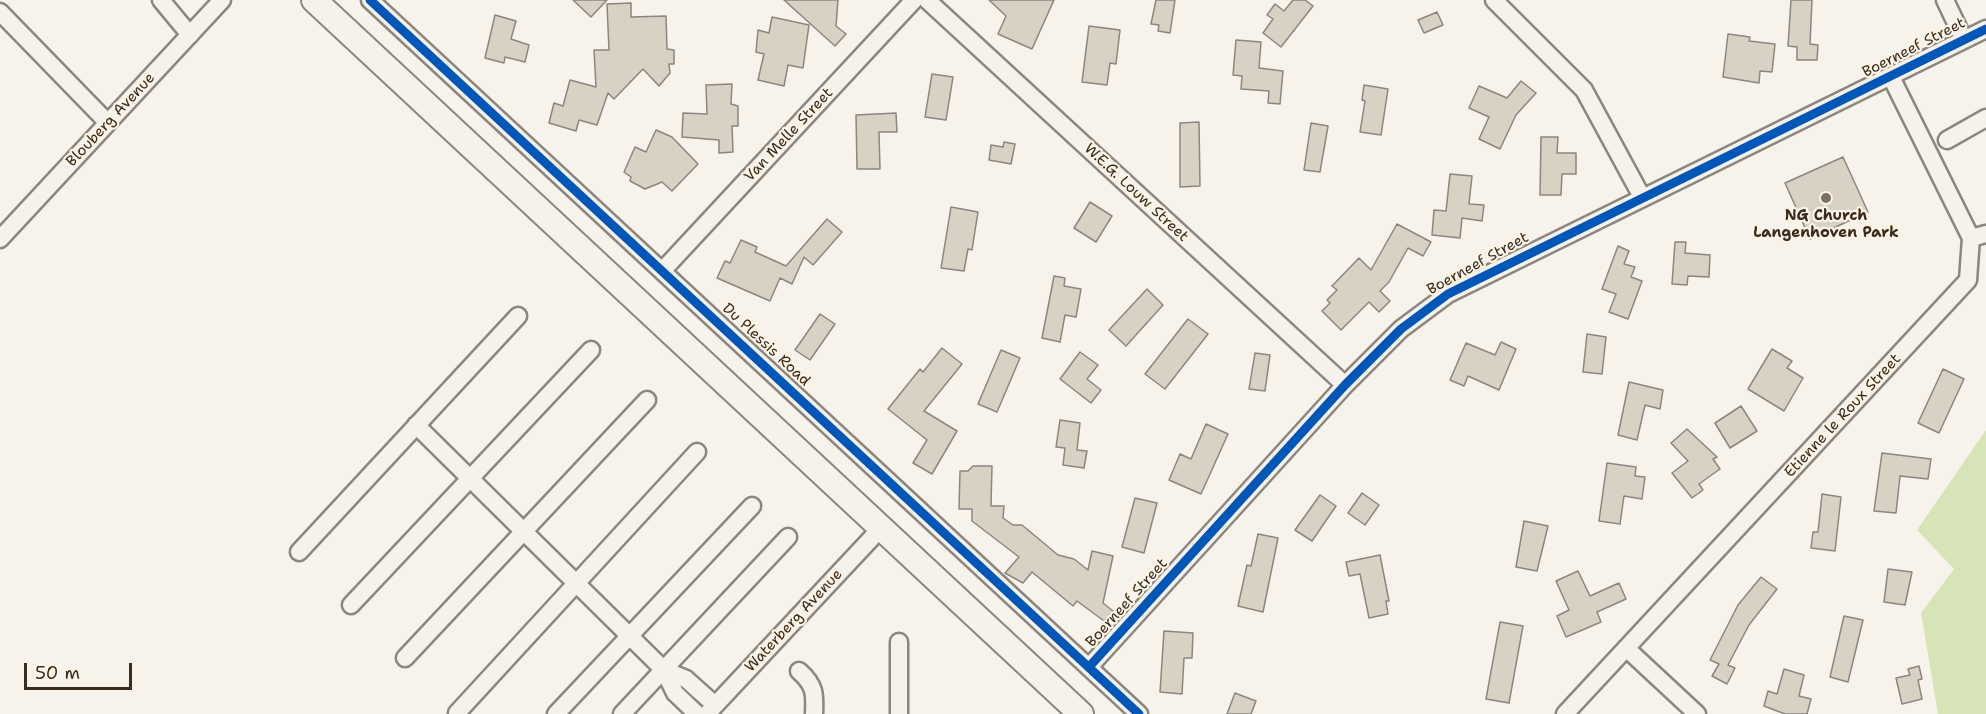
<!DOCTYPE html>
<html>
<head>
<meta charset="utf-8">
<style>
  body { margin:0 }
  #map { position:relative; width:1986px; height:714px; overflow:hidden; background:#f7f3ea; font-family:"Shantell Sans",sans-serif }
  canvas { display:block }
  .scale { position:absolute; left:24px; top:663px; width:108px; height:27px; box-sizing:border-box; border:3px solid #3b2a1e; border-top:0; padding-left:8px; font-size:18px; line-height:21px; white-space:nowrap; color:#3b2a1e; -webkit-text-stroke:4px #fcf5e5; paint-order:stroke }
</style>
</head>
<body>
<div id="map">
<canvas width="1986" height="714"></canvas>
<div class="scale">50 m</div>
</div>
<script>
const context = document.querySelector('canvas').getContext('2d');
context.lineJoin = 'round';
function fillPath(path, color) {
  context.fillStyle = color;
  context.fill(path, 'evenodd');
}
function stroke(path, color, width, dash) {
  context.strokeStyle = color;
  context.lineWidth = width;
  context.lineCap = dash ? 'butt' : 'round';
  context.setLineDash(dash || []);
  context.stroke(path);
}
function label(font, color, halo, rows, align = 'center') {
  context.font = font + ' "Shantell Sans",sans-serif';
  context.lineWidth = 4.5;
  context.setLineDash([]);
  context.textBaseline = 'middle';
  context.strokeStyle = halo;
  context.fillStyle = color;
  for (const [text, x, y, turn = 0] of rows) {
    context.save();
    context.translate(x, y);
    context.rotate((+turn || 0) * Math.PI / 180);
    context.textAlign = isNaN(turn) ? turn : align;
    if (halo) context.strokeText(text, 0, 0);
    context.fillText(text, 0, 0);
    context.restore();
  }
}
fillPath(new Path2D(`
  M1986 430V714H1938L1921 613 1954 569 1917 530Z`), '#d7e4b7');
const building = new Path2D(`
  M573 0H607L591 17Z
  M784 0H838L836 26 846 34 835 46Z
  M989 0H1054L1032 49 998 34 1006 16Z
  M1156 0H1175L1170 33 1158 31 1159 25 1151 24Z
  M1293 0H1305L1313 6 1281 47 1263 33 1273 19 1267 15 1275 4 1284 11Z
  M1791 0H1812L1810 44 1818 45 1817 60H1797V47L1788 46Z
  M631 3V17L666 16 667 49 674 50V64H669L670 73 659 86 643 69 614 99 608 93 597 125 579 120 576 131 549 123 554 103 563 106 570 80 596 87 594 50H609L607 4Z
  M1437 12 1443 25 1424 33 1418 20Z
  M495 15 516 21 511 39 529 45 525 62 505 57 504 63 485 58Z
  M772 17 809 25 803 68 788 65 784 86 758 80 764 54 756 52 758 30 769 33Z
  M1089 26 1120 30 1116 64 1110 63 1107 85 1082 82Z
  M1728 34 1750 37 1749 41 1775 44 1772 72 1760 71 1759 83 1723 77Z
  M1236 40 1261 42 1259 68 1283 71 1280 104 1268 103 1269 91 1241 89 1242 76 1233 75Z
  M932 74 953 77 946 120 925 117Z
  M1521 81 1536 93 1516 115 1500 149 1479 139 1489 117 1469 108 1479 86 1507 98Z
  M732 84 731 104 738 106V126H732L733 152 719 153V140L682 137 683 113 707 114 706 85Z
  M1364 85 1388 89 1381 135 1360 132 1365 101 1362 100Z
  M896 113 897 132H879L880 169H857L856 115Z
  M1199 122 1200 186 1180 187V123Z
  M1311 123 1328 126 1320 172 1304 170Z
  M656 130 672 137 698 164 672 191 662 182 645 189 630 181 631 177 624 172 635 147 646 152Z
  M1541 137H1558L1557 153H1576V174H1562L1561 195H1540Z
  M1004 142 1015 144 1011 164 989 160 991 145 1003 147Z
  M1843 157 1868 212 1810 239 1785 183Z
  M1450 174 1472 176 1469 204 1484 205 1482 221 1462 218 1460 238 1432 235 1434 210 1446 211Z
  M1090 202 1112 216 1096 242 1074 228Z
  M951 207 978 212 972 250 968 249 964 271 941 268Z
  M827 219 842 232 813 265 804 257 792 284 780 278 770 301 717 278 725 261 730 263 741 240 757 247 755 252 786 266Z
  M1397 224 1431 242 1423 256 1408 248 1389 282 1380 291 1390 301 1379 312 1369 302 1341 330 1322 311 1330 303 1327 300 1337 290 1332 286 1359 258 1371 270Z
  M1675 242H1686L1685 253 1710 255 1709 277 1688 276 1687 285 1672 284Z
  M1618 246 1629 251 1624 264 1635 267 1631 277 1642 281 1628 319 1609 312 1616 294 1602 289Z
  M1054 276 1065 278 1064 286 1081 289 1076 317 1065 315 1060 342 1042 338Z
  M1147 289 1163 305 1126 346 1109 330Z
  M820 314 835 324 810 360 795 350Z
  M1188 319 1208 334 1165 389 1145 374Z
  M1587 334 1606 337 1602 374 1583 372Z
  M1501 342 1516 349 1499 390 1468 376 1464 386 1450 380 1466 343 1495 355Z
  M942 348 962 364 924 411 957 431 932 474 913 463 927 440 888 409 920 369 923 372Z
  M1772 349 1792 361 1787 368 1803 378 1784 411 1748 389Z
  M1001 350 1020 358 997 412 978 404Z
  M1080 352 1098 365 1087 379 1101 390 1091 403 1060 379Z
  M1255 353 1270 355 1265 391 1249 389Z
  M1943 369 1964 379 1939 433 1918 423Z
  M1629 382 1663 390 1660 409 1645 405 1637 440 1618 435Z
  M1741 406 1757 431 1730 448 1715 423Z
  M1060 420 1080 423 1077 450 1087 451 1084 468 1063 465 1065 448 1056 447Z
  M1206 424 1228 434 1201 494 1169 480 1180 454 1191 459Z
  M1687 429 1717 457 1713 459 1720 469 1699 484 1703 490 1692 498 1672 473 1688 461 1671 443Z
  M1882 453 1931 459 1928 479 1900 476 1896 513 1874 511Z
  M1607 463 1636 467 1635 476 1645 477 1642 499 1624 496 1620 524 1599 521Z
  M973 466H992L991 506H1004L1003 518 1013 525H1022L1058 555 1074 559 1088 570 1092 551 1113 556 1103 603 1113 611 1104 621 1077 601 1073 606 1032 572 1023 583 1005 573 1019 557 972 521V509H959L960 471H968Z
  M1362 493 1379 505 1365 525 1348 513Z
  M1822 494 1841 497 1835 551 1811 548 1813 532H1818Z
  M1320 495 1336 506 1312 541 1295 530Z
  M1135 498 1157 503 1144 553 1122 547Z
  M1524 521 1548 526 1537 571 1516 567Z
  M1258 534 1278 538 1263 612 1238 606 1247 565 1251 566Z
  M1380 555 1389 601H1386L1388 614 1369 618 1360 574 1349 576 1346 562Z
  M1888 569 1912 572 1905 605 1884 602Z
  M1578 571 1590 596 1619 583 1626 599 1597 612 1601 622 1566 637 1557 616 1569 610 1556 581Z
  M1761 577 1777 589 1749 625 1728 665 1735 668 1727 684 1712 676 1719 664 1710 660 1738 605Z
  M1844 616 1863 620 1848 682 1830 677Z
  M1500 622 1523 626 1509 703 1486 699Z
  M1164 631 1193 633 1192 658H1184L1182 694 1160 692Z
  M1919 666 1922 679 1918 680 1922 699 1902 704 1896 678 1910 675 1908 669Z
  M1784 669 1804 675 1799 696 1811 699 1807 714H1785L1764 706 1768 691 1777 694Z
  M1235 693 1256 701 1251 714H1227Z`);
fillPath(building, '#d8d1c4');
stroke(building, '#8b867f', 1.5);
const street = new Path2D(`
  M161 0 190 35
  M370 0 1139 714
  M927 0 1345 385
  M1494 0 1584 90 1642 197
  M1945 0 1964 40
  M0 12 108 123
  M1947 140 1986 118
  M1971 238 1986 234
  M0 239 222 0
  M663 270 914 0
  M416 425 664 670 675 693 697 714
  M299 552 518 316
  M351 605 591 350
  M1626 648 1697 714
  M405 658 647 400
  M1089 667 1345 385 1401 329 1448 294 1986 29
  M664 670 686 679 715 705
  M799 671C815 685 815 694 814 714
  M457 713 697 452
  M556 714 752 506
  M622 714 788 537
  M707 714 881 528
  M899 714V642
  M1565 714 1968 280 1971 238 1891 77`);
const secondary = new Path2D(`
  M314 0 1081 714`);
stroke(street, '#8b867f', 21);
stroke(secondary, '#8b867f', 28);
stroke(street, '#f5f2ec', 16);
stroke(secondary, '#f5f2ec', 24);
stroke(new Path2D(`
  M370 0 1139 714
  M1089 667 1345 385 1401 329 1448 294 1986 29`), '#0057b8', 9);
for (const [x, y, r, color] of [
  [1826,198,6,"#7d7065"]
]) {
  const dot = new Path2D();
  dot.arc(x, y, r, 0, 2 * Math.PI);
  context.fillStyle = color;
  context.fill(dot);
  stroke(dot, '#fcf5e5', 2);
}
label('15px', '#3b2a1e', '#fcf5e5', [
  ["Boerneef Street",1914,48,-27],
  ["Blouberg Avenue",111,120,-47],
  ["Van Melle Street",789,135,-47],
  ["W.E.G. Louw Street",1136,193,43],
  ["Boerneef Street",1478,264,-29],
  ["Du Plessis Road",766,345,43],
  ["Etienne le Roux Street",1843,416,-47],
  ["Boerneef Street",1127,603,-48],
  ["Waterberg Avenue",794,621,-47]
]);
label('bold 15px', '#3b2a1e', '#fcf5e5', [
  ["NG Church",1826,216],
  ["Langenhoven Park",1826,233]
]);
</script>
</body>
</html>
